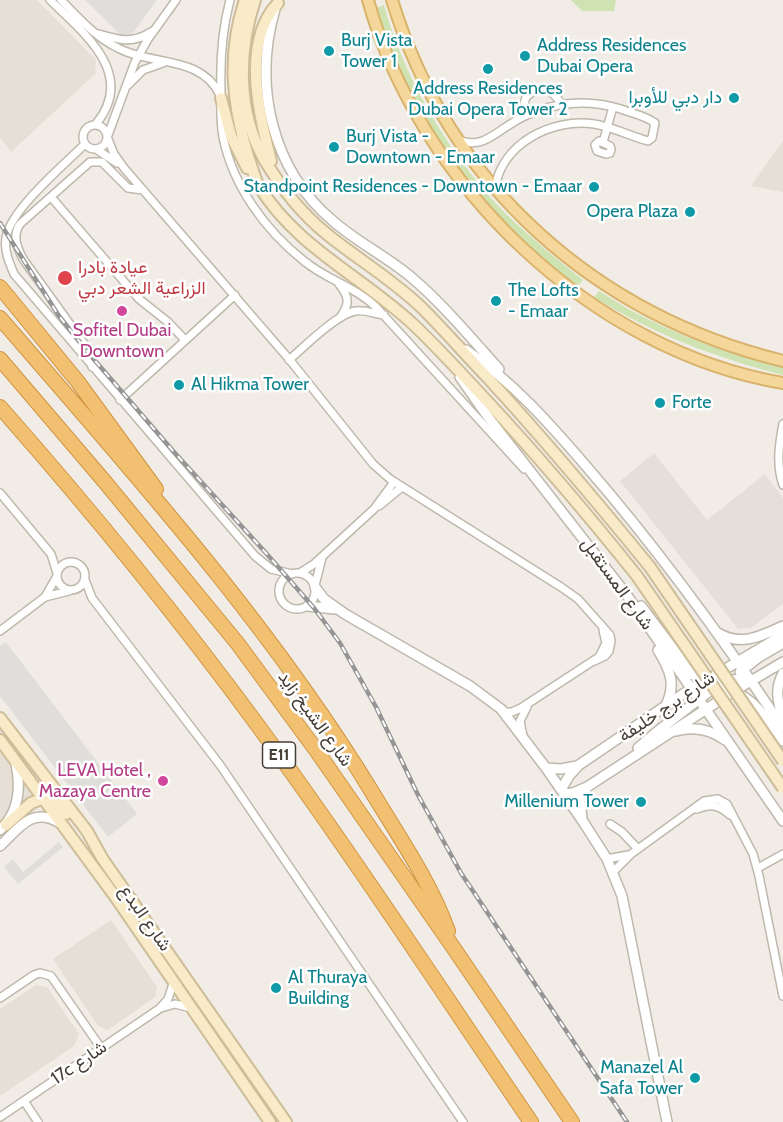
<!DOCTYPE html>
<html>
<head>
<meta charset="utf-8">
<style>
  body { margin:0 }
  canvas { display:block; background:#f1ede6 }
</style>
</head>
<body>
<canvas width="783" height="1122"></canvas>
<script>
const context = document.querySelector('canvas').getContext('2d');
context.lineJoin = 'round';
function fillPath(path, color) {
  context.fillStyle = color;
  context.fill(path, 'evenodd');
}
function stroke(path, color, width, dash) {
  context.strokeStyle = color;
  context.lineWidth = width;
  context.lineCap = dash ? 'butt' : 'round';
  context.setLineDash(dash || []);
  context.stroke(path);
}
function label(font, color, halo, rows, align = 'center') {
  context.font = font + ' Cabin,Vazirmatn,sans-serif';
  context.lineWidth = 5;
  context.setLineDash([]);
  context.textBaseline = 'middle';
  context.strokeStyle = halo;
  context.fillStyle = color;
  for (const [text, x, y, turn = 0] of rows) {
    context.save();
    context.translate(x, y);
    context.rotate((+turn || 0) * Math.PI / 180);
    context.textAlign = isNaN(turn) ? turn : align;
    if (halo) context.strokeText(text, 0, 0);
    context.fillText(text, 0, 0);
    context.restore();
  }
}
fillPath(new Path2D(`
  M0 0H37L96 60 95 74 11 152 0 137Z
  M783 141V192L751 186Z
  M0 728 53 796 0 839Z
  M111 920 157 987 155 997 108 1030 98 1026 53 959Z
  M36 985 47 987 79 1034 74 1046 0 1096V1009Z`), '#e5dfd5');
fillPath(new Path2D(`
  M654 453 707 520 765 474 783 498V604L751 628 738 629 620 481Z`), '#e4dfdb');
fillPath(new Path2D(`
  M571 0H616L614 11H582Z
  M384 5C403 74 443 143 490 197 518 228 551 254 583 280L578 286C499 229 433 150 395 60 388 43 382 25 376 8Z
  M599 291C655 328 718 351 783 368V375C716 358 653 334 594 297Z`), '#cfe3b2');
fillPath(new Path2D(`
  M85 0H157L132 34 121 35Z
  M6 642 137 814 108 837 0 696V646Z
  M59 842 63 847 18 884 4 867 13 859 23 872Z`), '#e0dedb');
const minor = new Path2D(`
  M50 0C84 33 137 74 96 124
  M61 0C78 17 95 37 118 48 152 66 201 55 220 95
  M230 0C222 30 220 60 221 91 221 106 220 121 223 137 233 186 265 230 304 261 327 280 356 287 377 308L524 469
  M99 34C119 40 133 44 151 32
  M128 85 143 70 163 63
  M520 118 526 97 536 89C549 88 555 94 562 105
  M83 137a12 12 0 1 1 24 0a12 12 0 1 1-24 0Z
  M108 135 135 62 148 39 176 0
  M108 139 114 154 124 168 289 359 373 464 390 479 561 587 578 599 610 635 611 641 609 651 605 656 592 662
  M459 140C480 149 493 135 509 125 518 119 528 114 538 111 565 101 594 101 621 109 631 113 646 116 655 123L652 138 648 141C630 136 613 127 594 124 552 118 502 143 495 188
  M599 141 610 146 611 149 610 153 606 154 597 151 595 145Z
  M603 142 613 107
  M85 144C64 165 10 210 6 238 4 251 9 262 14 274L255 556 271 569 292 574
  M96 149 117 163
  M51 197 139 299 168 322 185 340
  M339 284C349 296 350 304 341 316
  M289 360C304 347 337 314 355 311 365 309 374 314 384 315
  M92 367 90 352 23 259C17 247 12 236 20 224L90 162H102L128 188 143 190
  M120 400 235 295
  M783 424C779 445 776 464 783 485
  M0 493 51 554 57 573
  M379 506 402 487
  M57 576a14 14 0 1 1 28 0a14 14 0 1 1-28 0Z
  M279 591a18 18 0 1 1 36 0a18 18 0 1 1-36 0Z
  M300 573 314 564 374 509 394 482
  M85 580 92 598 220 765 463 1122
  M315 585 322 558
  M45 597 69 591
  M0 631 45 597 57 576
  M504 712H512L521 708 599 657 606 643 603 630
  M523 736 520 721 527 707
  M697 809C711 803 719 805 730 815
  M610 824 622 832 638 849
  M607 859 628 855
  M758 868 783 854
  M613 872 631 854 704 801 718 799 727 804 753 854 759 876 783 996
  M0 998 34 975 40 973 51 976 101 1048
  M161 1008 175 1004 191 1008
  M24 1101 38 1122
  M0 1117 159 1009 168 999 174 981`);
const tertiary = new Path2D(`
  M275 9C253 85 271 169 333 221 357 242 386 256 411 277 443 304 471 338 499 369
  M466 350C513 382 550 424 586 466 658 549 722 637 783 728
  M460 377 488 417 626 594 783 821
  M315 587 324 599 345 614 470 686 501 709 546 768 584 823 607 859 622 896 667 1122
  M308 606 334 609
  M641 606 693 675 709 679 750 680
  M718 633C741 647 761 636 783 626
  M658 650C670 670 677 685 665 707
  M740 672 759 657 783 643
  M783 673C775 688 777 701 783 717
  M712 687C748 688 764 715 783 741
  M676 731C694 726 710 729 725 740
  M638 748 659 730 719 684
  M546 768 561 769 577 766
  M561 790 569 776 579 765 683 694 783 635
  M564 794 573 793 587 787 734 691 783 662
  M582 818 580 800 587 787
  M0 830C19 813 21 787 16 764
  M0 846C19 828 32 806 60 823`);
const secondary = new Path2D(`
  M245 0C227 53 232 104 248 156 252 166 254 177 259 186 296 247 363 277 414 325 439 349 463 375 486 400 539 457 589 516 637 576
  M255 0C238 51 237 111 264 159 281 188 303 215 328 235 359 260 393 280 422 308 444 330 465 354 487 377 544 439 597 502 650 567
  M221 98 231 136 247 168
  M271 161C259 115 241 42 278 3
  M0 718 87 831 102 858 286 1122
  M0 740 114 895 270 1122
  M6 825 31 803 44 798 58 804 66 814`);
const primary = new Path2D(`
  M368 0C419 184 592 351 783 383
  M392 0C449 186 596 315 783 361`);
const motorway = new Path2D(`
  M0 287 78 382 156 489
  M0 318C131 470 267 620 372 792 399 837 430 881 448 931
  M0 359 105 482 238 644 316 750 455 950 572 1122
  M0 407C91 510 178 617 259 727 353 856 441 990 531 1122`);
stroke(minor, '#bfb8ac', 10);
stroke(tertiary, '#bfb8ac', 12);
stroke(secondary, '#cebd99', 14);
stroke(primary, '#d9b36c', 14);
stroke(motorway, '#d09442', 16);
stroke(minor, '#fff', 7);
stroke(tertiary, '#fff', 9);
stroke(secondary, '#faebc8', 10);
stroke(primary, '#f6d79b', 10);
stroke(motorway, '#f2c071', 14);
const rail = new Path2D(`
  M0 223 59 316 91 356 174 452 266 553 314 608 340 643 376 707 418 795 461 873 627 1122`);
stroke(rail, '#959595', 4.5);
stroke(rail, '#fff', 2, [7]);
const secondaryBridge = new Path2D(`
  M650 567 783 761
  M637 576 783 788`);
stroke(secondaryBridge, '#cebd99', 14, []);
stroke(secondaryBridge, '#faebc8', 10);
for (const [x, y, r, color] of [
  [329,51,6,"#0f9aa8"],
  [525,56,6,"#0f9aa8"],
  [488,69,6,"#0f9aa8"],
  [734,98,6,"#0f9aa8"],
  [334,147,6,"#0f9aa8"],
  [594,187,6,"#0f9aa8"],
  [690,212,6,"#0f9aa8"],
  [65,278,8,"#e0444e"],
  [496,301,6,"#0f9aa8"],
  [122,311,6,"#d1479c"],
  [179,385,6,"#0f9aa8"],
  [660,403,6,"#0f9aa8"],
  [163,781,6,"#d1479c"],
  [641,802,6,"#0f9aa8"],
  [276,988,6,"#0f9aa8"],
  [695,1078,6,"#0f9aa8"]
]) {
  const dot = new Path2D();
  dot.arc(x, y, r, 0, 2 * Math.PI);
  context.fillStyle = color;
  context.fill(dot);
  stroke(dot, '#fff', 2);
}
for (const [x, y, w] of [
  [279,755,33]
]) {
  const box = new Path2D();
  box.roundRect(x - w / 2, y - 13, w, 26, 4.5);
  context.fillStyle = '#fff';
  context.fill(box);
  stroke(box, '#443e36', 1.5);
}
label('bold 16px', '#443e36', null, [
  ["E11",279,755]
]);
label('18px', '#0d838f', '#fff', [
  ["Burj Vista",341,41],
  ["Tower 1",341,62],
  ["Address Residences",537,46],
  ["Dubai Opera",537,67],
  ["Address Residences",488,89,"center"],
  ["Dubai Opera Tower 2",488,110,"center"],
  ["دار دبي للأوبرا",722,98,"right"],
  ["Burj Vista -",346,137],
  ["Downtown - Emaar",346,158],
  ["Standpoint Residences - Downtown - Emaar",582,187,"right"],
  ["Opera Plaza",678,212,"right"],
  ["The Lofts",508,291],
  ["- Emaar",508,312],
  ["Al Hikma Tower",191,385],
  ["Forte",672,403],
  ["Millenium Tower",629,802,"right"],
  ["Al Thuraya",288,978],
  ["Building",288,999],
  ["Manazel Al",683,1068,"right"],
  ["Safa Tower",683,1089,"right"]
], 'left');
label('18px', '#be3a42', '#fff', [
  ["عيادة بادرا",78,268],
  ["الزراعية الشعر دبي",78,289]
], 'left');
label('18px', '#b23c85', '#fff', [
  ["Sofitel Dubai",122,331],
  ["Downtown",122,352],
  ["LEVA Hotel ,",151,771,"right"],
  ["Mazaya Centre",151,792,"right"]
]);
label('18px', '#443e36', '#fff', [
  ["شارع المستقبل",617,584,54],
  ["شارع برج خليفة",667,707,-34],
  ["شارع الشيخ زايد",315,719,54],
  ["شارع البدع",145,918,55],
  ["17c شارع",79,1063,-34]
]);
</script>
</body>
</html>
